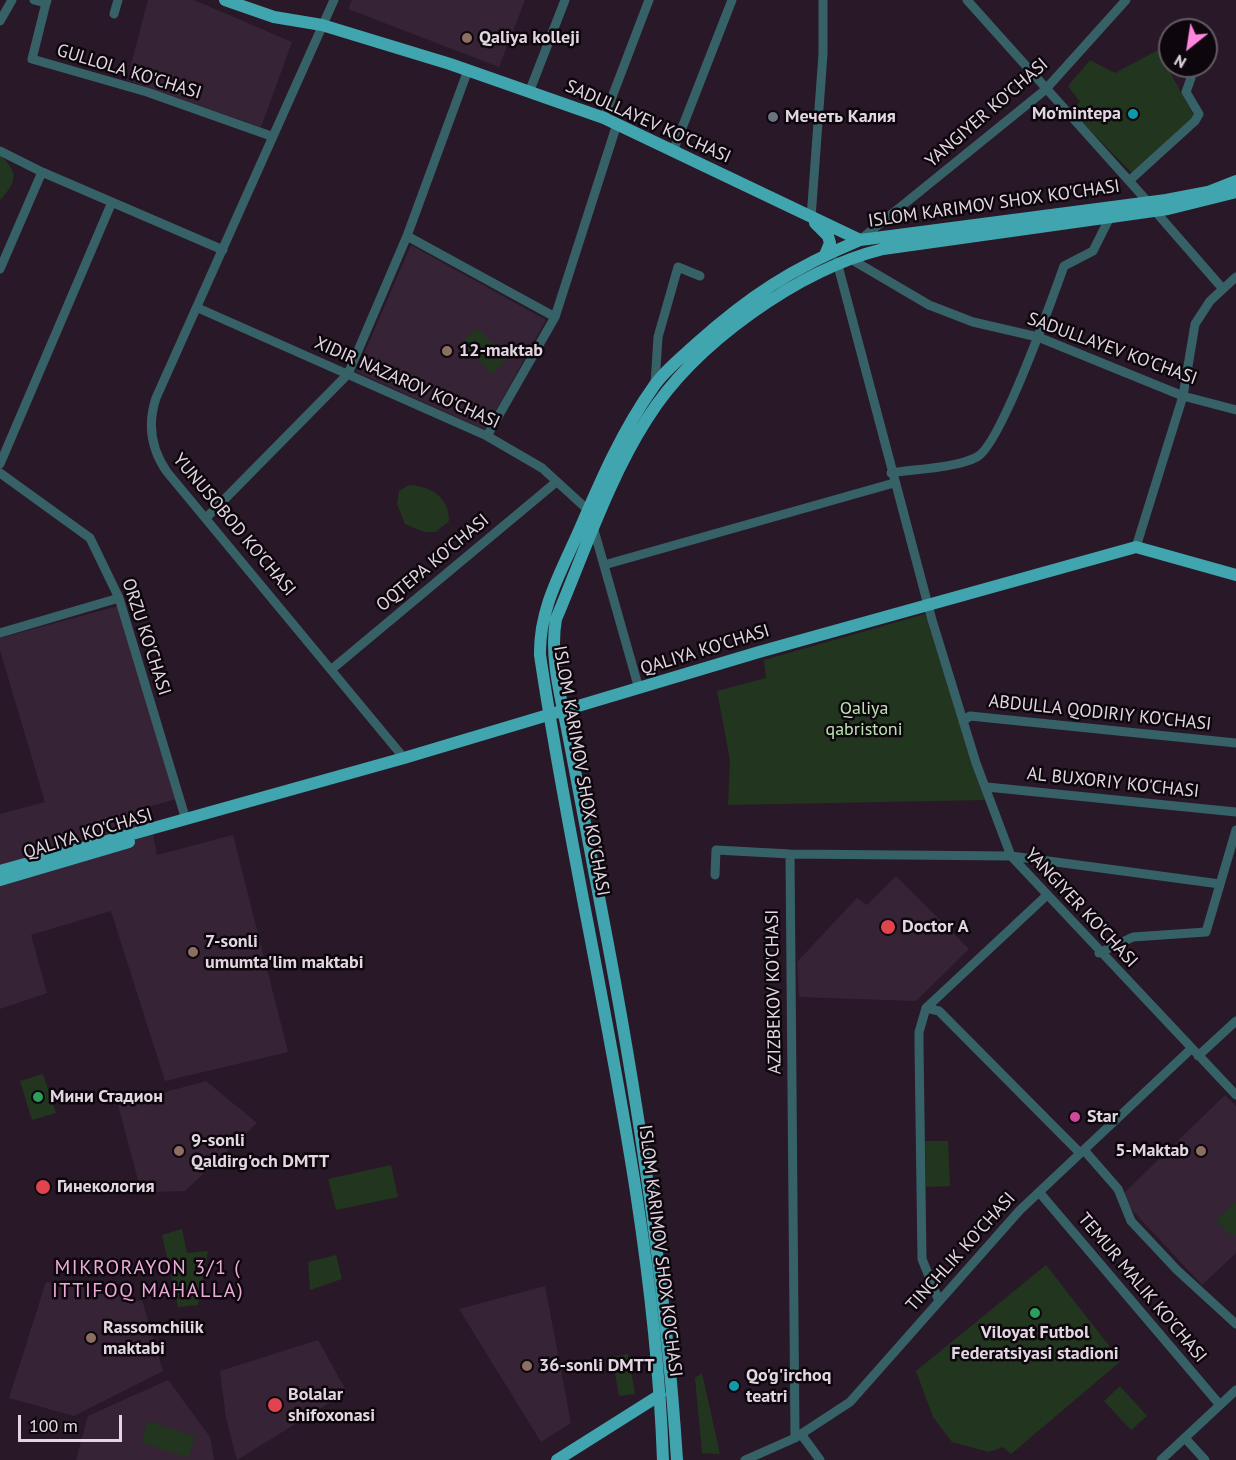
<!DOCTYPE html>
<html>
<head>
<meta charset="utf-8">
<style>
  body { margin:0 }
  #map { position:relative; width:1236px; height:1460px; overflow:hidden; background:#291928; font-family:"PT Sans",sans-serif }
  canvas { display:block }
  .north { position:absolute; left:1158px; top:18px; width:60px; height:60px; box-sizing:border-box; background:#0d070d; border:2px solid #625a62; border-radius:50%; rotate:210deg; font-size:16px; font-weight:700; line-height:24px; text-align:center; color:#e2d7e1 }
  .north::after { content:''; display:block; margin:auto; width:21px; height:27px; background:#ff85df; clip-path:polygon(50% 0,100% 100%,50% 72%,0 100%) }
  .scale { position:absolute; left:18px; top:1415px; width:104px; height:27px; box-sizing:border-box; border:3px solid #e2d7e1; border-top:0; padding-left:8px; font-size:18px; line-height:21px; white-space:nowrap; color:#e2d7e1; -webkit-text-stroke:4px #0d070d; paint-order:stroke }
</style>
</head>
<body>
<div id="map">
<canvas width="1236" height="1460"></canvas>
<div class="north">N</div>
<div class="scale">100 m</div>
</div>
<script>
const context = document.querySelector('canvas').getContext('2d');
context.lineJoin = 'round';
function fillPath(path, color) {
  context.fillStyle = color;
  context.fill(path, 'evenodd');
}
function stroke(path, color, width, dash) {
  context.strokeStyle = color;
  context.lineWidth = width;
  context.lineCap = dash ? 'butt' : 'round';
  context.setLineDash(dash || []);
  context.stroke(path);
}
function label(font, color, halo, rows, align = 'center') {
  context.font = font + ' "PT Sans",sans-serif';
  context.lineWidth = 5;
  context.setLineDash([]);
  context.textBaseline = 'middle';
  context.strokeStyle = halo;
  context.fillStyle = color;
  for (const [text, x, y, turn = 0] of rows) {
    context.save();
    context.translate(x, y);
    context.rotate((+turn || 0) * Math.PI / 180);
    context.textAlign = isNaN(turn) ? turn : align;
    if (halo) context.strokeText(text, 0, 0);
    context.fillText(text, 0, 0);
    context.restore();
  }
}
fillPath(new Path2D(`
  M148 0H194L292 42 261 127 127 80Z
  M352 0H525L499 67 348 9Z
  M411 245 546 320 485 430 356 372Z
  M118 606 176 799 148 807 157 855 233 835 288 1052 165 1081 111 911 31 935 47 993 0 1009V814L45 802 0 650V638Z
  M896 876 969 949 916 1001 799 997 797 962 857 898 867 905Z
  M206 1081 257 1123 185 1191 154 1192 150 1184 138 1180 118 1105Z
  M1225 1095 1236 1106V1253L1202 1285 1120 1197Z
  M46 1282 124 1294 132 1302 142 1300 163 1371 74 1416 9 1398Z
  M545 1286 571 1423 541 1442 459 1309Z
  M318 1340 347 1392 237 1460 226 1418 220 1371Z
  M168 1380 210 1437 214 1460H76L88 1416Z`), '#372336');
fillPath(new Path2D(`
  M1158 50 1194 116 1132 173 1071 111 1080 102 1068 86 1090 60 1115 73Z
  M0 155C19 172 17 182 0 200Z
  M477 328 508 358 492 374 461 343Z
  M409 485C431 486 449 497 449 521L436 532H424L405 524 397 504 399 491Z
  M925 614 985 800 728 805 730 760 717 691 766 678 764 660Z
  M43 1074 56 1113 32 1120 20 1081Z
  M925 1141H948L950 1186 926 1187Z
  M391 1165 398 1197 336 1210 328 1179Z
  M1236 1201V1234L1233 1237 1216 1221Z
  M182 1229 187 1253 208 1251 198 1305 178 1307 162 1235Z
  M336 1255 342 1279 310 1290 308 1262Z
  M1046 1265 1121 1361 1011 1454 1003 1447 989 1452 952 1442 933 1417 916 1371Z
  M628 1354 635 1394 619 1396 612 1357Z
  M702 1373 720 1454 702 1453 695 1378Z
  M1120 1386 1147 1416 1131 1430 1104 1401Z
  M148 1421 195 1437 188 1458 141 1442Z`), '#22351e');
stroke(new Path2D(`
  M34 0 46 3 47 0
  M334 0 156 398C147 425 151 449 167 472L404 758
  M967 0 1148 202
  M46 3 32 59 147 92 271 136
  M114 14 118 0
  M0 21 12 0
  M530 90 565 0
  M604 118 649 0
  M0 151 42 172 223 250
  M673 151 732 0
  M1129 181 1195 121 1199 114 1186 92 1191 78
  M1155 211 1223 289
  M811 218 823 54V0
  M407 236 555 317
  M861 239 1045 90 1126 0
  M849 258 929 305 973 322 1038 337 1183 396 1236 410
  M837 262 932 620 976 763 1011 856 1236 1095
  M0 269 42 172
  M198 308 487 436 542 468 588 510
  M655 384 658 337 678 267 700 276
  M487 436 555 317 617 124
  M0 464 112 202
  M0 473 90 538 119 598 186 820
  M891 473C916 469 956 468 977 457 1001 444 1052 299 1064 266L1093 251 1110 217
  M207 517 348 374 407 236 468 70
  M594 530 639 689
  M1136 547 1183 396 1195 324 1210 301 1236 277
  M604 565 894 483
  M0 633 119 598
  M332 669 555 483
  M963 721 970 716 1236 743
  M987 787 1236 812
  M715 875 716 850 790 854
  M1046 896 926 1008 939 1011 1080 1153
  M1099 953 1133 937 1206 932 1236 830
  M926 1008 919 1032V1046L922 1259 939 1301
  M1198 1056 1236 1021
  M1084 1150 1118 1189 1131 1221 1177 1270 1236 1324
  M1039 1192 1220 1405
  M801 1434 820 1460
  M795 1438 790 854 1011 856 1220 884
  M1185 1438 1205 1460
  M745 1460 795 1438 850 1402 1020 1210 1191 1049
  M1161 1460 1236 1390`), '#366267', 9);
stroke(new Path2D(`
  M225 0 274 17 322 25 450 64 604 118 860 240
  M815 223 828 236 830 243 825 255
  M0 871 404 758 759 652 1136 547 1236 575
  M0 880 129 842
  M557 1460 660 1395
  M663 1460C653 1186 580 924 540 655 539 609 561 572 579 531 601 480 622 431 654 386 665 370 682 357 696 344 749 296 793 268 860 240L1166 200 1208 192 1236 181
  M677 1460C666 1287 640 1114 608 944 595 876 582 808 569 739 562 701 549 658 556 619 584 553 609 478 647 419 694 344 798 270 883 249L1168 209 1236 192`), '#40a5af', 12);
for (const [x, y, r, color] of [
  [467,38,6,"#8d6e63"],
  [1133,114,6,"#0f9aa8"],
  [773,117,6,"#6b7280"],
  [447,351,6,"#8d6e63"],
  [888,927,8,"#e0444e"],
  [193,952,6,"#8d6e63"],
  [38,1097,6,"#2e9e5b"],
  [1075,1117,6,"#d1479c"],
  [179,1151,6,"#8d6e63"],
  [1201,1151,6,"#8d6e63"],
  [43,1187,8,"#e0444e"],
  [1035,1313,6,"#2e9e5b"],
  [91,1338,6,"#8d6e63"],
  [527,1366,6,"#8d6e63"],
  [734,1386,6,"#0f9aa8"],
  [275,1405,8,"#e0444e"]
]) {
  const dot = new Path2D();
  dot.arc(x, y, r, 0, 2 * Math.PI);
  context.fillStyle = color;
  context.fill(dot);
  stroke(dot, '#0d070d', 2);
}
label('bold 18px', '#e2d7e1', '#0d070d', [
  ["Qaliya kolleji",479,38],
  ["Mo'mintepa",1121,114,"right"],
  ["Мечеть Калия",785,117],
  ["12-maktab",459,351],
  ["Doctor A",902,927],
  ["7-sonli",205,942],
  ["umumta'lim maktabi",205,963],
  ["Мини Стадион",50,1097],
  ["Star",1087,1117],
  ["9-sonli",191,1141],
  ["Qaldirg'och DMTT",191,1162],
  ["5-Maktab",1189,1151,"right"],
  ["Гинекология",57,1187],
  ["Rassomchilik",103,1328],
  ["maktabi",103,1349],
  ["Viloyat Futbol",1035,1333,"center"],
  ["Federatsiyasi stadioni",1035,1354,"center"],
  ["36-sonli DMTT",539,1366],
  ["Qo'g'irchoq",746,1376],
  ["teatri",746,1397],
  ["Bolalar",288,1395],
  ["shifoxonasi",288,1416]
], 'left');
label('18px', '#e2d7e1', '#0d070d', [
  ["GULLOLA KO'CHASI",129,72,17],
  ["YANGIYER KO'CHASI",987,113,-41],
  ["SADULLAYEV KO'CHASI",648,122,24],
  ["ISLOM KARIMOV SHOX KO'CHASI",994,204,-8],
  ["SADULLAYEV KO'CHASI",1112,349,20],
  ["XIDIR NAZAROV KO'CHASI",407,383,24],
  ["YUNUSOBOD KO'CHASI",234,525,50],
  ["OQTEPA KO'CHASI",433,563,-40],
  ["ORZU KO'CHASI",146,637,72],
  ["QALIYA KO'CHASI",705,650,-17],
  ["ABDULLA QODIRIY KO'CHASI",1100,713,6],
  ["ISLOM KARIMOV SHOX KO'CHASI",581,771,80],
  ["AL BUXORIY KO'CHASI",1113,783,6],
  ["QALIYA KO'CHASI",88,834,-17],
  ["YANGIYER KO'CHASI",1081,908,47],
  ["AZIZBEKOV KO'CHASI",774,992,-91],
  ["ISLOM KARIMOV SHOX KO'CHASI",660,1251,83],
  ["TINCHLIK KO'CHASI",961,1252,-48],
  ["TEMUR MALIK KO'CHASI",1142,1288,50]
]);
label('18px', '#bce4b2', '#0d070d', [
  ["Qaliya",864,709],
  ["qabristoni",864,730]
]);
context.letterSpacing = '1.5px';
label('20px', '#eda9d9', '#0d070d', [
  ["MIKRORAYON 3/1 (",148,1268],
  ["ITTIFOQ MAHALLA)",148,1291]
]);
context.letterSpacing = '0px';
</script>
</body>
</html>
